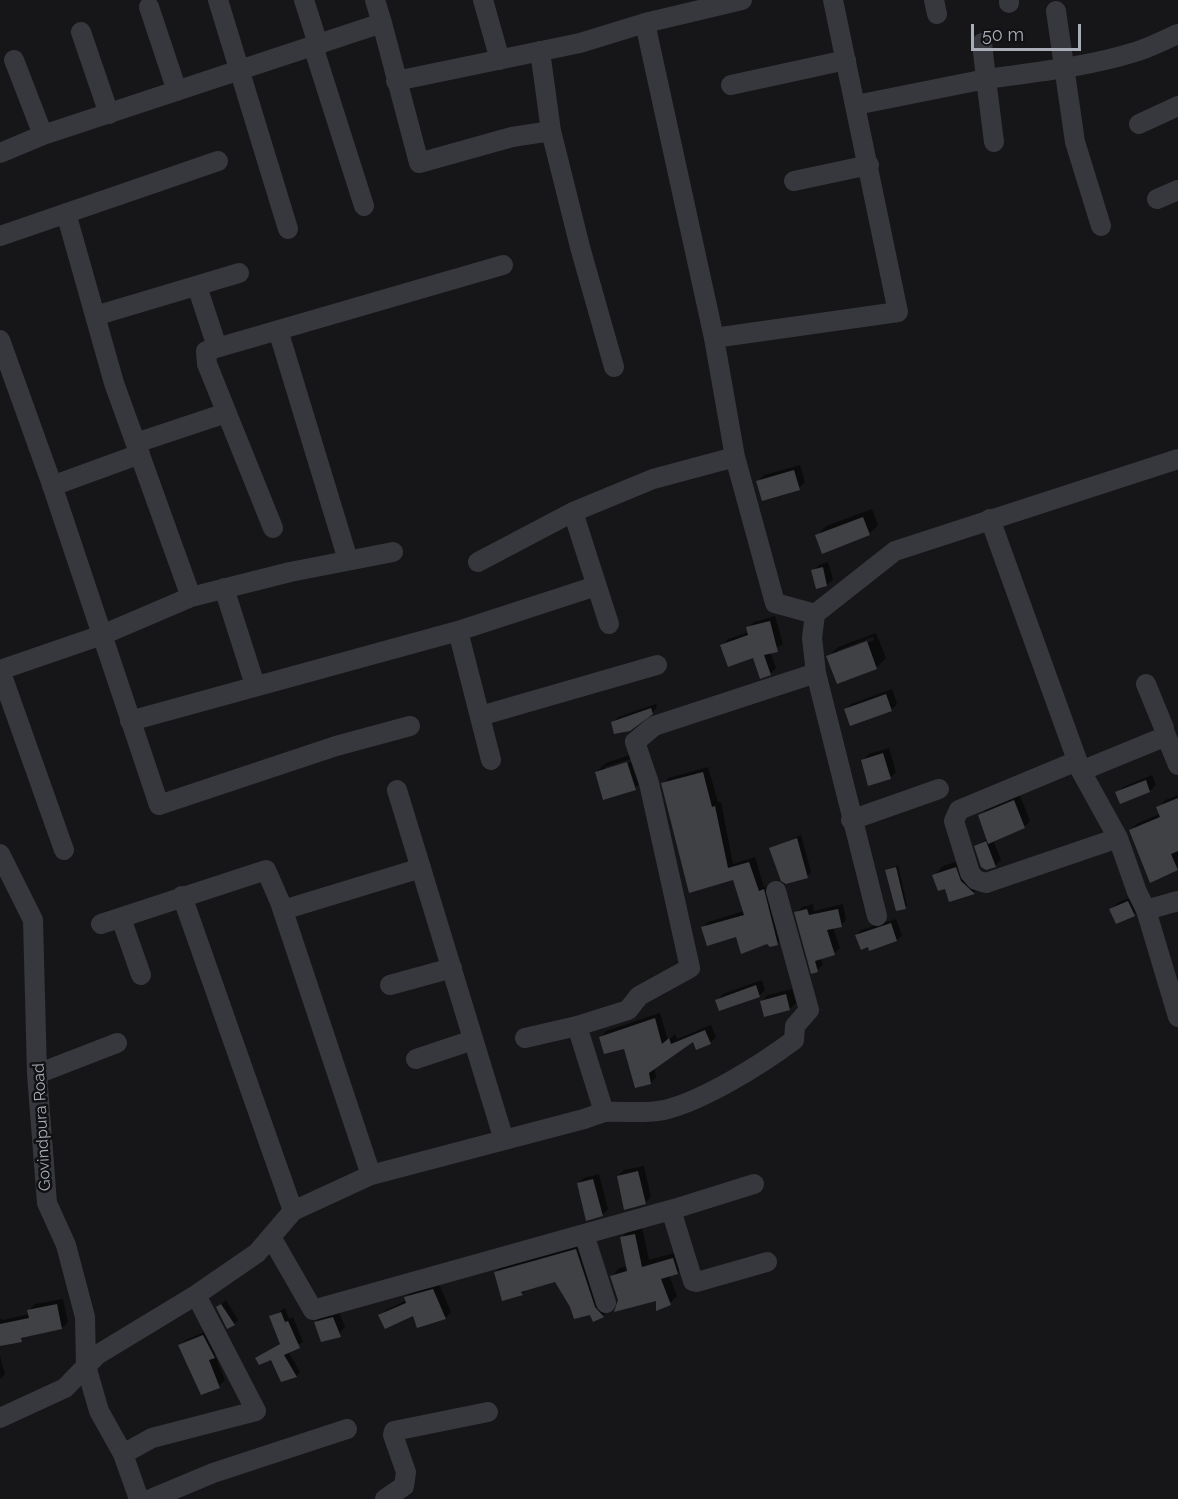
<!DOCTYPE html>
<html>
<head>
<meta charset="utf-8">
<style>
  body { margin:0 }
  #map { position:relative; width:1178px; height:1499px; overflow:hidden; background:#161618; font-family:Raleway,sans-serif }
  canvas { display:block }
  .scale { position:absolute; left:971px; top:24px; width:110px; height:27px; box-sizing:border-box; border:3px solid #a8adb8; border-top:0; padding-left:8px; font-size:18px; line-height:21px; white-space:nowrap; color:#a8adb8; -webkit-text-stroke:4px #111113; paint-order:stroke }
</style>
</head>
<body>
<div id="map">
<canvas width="1178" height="1499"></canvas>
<div class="scale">50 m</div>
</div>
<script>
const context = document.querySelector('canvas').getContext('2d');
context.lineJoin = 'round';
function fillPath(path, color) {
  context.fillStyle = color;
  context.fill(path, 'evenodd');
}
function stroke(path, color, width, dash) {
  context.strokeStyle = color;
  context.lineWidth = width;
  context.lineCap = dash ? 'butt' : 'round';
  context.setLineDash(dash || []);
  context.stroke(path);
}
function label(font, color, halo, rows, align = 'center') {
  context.font = font + ' Raleway,sans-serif';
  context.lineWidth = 5;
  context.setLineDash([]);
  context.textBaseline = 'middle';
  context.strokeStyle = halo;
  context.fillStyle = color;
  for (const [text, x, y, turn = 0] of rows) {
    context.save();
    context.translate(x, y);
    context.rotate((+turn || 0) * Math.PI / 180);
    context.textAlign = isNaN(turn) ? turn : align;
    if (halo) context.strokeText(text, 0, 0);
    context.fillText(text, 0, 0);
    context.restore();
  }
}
fillPath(new Path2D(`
  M800 465 805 482 799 488 758 481 764 475Z
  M872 509 878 525 869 534 817 536 826 526Z
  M828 562 833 579 827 585 813 571 819 565Z
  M775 616 783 644 770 652 776 668 770 674 754 656 722 645 728 639 749 632 748 628 754 622Z
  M876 633 886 658 876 668 828 657 838 647ZM873 637 874 640 837 654V651Z
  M892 689 897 704 891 710H845L851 704Z
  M656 704 657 707 652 713 613 722 618 717Z
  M889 748 896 772 890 778 863 760 869 754Z
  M636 753 644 779 635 788 596 772 606 763ZM634 758 635 761 605 770V767Z
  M708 767 718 802H721L733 864 755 857 764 887 770 885 783 938 778 943 770 945 768 942 702 928 708 922 744 911 734 878 663 784 669 778Z
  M1152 775 1156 785 1150 791 1117 793 1123 787Z
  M1020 795 1030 821 1024 827 993 840 1001 860 995 866 976 846 988 838 980 816 986 810Z
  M1178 795V869L1150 881 1130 830 1138 823 1160 814 1158 808 1165 800Z
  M801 835 811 872 807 876 771 849Z
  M965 859 983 883 974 892 950 900 946 887 934 876 943 866Z
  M898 865 907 905 905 907 887 870Z
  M1134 896 1140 908 1134 914 1117 922 1111 909 1117 903Z
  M813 904 814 911 843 904 846 920 841 925 833 927 840 948 834 953 821 958 823 965 817 970 796 913 802 907Z
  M896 919 902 935 897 940 869 945 856 935 861 930Z
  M762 980 765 990 759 996 717 1000 723 994Z
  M792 989 796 1003 790 1009 762 1001 768 995Z
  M660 1013 668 1040 675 1034 677 1039 711 1025 716 1037 710 1043 694 1040 654 1067 656 1077 651 1083 625 1047 601 1037 606 1031Z
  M644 1166 651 1197 645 1203 618 1176 624 1170Z
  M599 1174 608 1209 602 1215 578 1183 584 1178Z
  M642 1227 649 1260 681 1251 685 1265 677 1272 669 1275 677 1296 670 1303 657 1299 619 1300 612 1276 619 1268 628 1266 621 1238 629 1230Z
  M582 1244 609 1311 594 1320 591 1313 571 1307 556 1280 528 1288 522 1294 495 1272 501 1267Z
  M439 1284 451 1312 445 1318 414 1314 380 1316 386 1310 407 1300 406 1297 411 1292Z
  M63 1299 68 1322 62 1328 26 1335 21 1340 0 1346V1318L2 1320 30 1314 29 1310 35 1304Z
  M226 1300 238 1320 234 1324 218 1307Z
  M285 1308 289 1319 293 1317 303 1342 288 1351 300 1372 296 1376 272 1358H257L281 1343 271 1317Z
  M339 1312 345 1327 339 1333 315 1322 321 1316Z
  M209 1330 220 1350 215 1355 225 1380 219 1386 180 1345 186 1340Z
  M0 1356 5 1374 0 1379Z`), '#0007');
fillPath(new Path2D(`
  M794 470 800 490 762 501 756 481Z
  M863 517 870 535 822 554 815 535Z
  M823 567 827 586 816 589 811 570Z
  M770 621 778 652 764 655 771 675 760 679 753 658 728 667 720 645 748 635 746 627Z
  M867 641 877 669 837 684 826 656Z
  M886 694 892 711 850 726 844 709Z
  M651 708 653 714 630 731 614 734 611 722Z
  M883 753 891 779 868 786 861 760Z
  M627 762 636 790 603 800 595 772Z
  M703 772 712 807 715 806 728 868 749 862 759 891 764 889 778 945 770 947 767 944 741 954 736 937 707 946 701 927 744 915 733 880 689 893 661 783Z
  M1146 780 1150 792 1120 804 1115 792Z
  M1178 798V851L1171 854 1178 870 1150 883 1129 830 1160 817 1156 807Z
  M1014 800 1025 828 988 844 978 815Z
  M797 838 808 878 786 884 781 881 769 848Z
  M986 841 996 867 986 870 981 867 974 846Z
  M896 867 906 909 896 911 885 870Z
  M956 867 961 881 975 894 949 902 945 889 938 891 932 875Z
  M1128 901 1135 916 1116 924 1109 909Z
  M807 909 809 915 838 909 842 927 827 930 835 955 815 961 818 972 811 974 794 912Z
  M891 923 897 941 869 951 868 947 861 950 855 935Z
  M756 985 760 997 719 1011 715 1000Z
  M786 994 790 1010 764 1017 760 1001Z
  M655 1018 662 1044 669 1038 671 1044 705 1030 711 1044 696 1050 693 1042 649 1073 651 1084 635 1088 624 1049 604 1054 599 1037Z
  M638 1171 646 1204 624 1210 617 1176Z
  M593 1179 603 1216 586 1221 577 1183Z
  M635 1234 642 1267 673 1258 678 1274 661 1279 671 1305 656 1311V1301L614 1312 618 1300 610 1276 627 1271 620 1237Z
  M576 1249 595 1307 604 1317 593 1322 590 1315 574 1319 570 1307 555 1282 521 1292 523 1295 502 1301 494 1272Z
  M433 1289 446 1319 417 1328 413 1316 385 1329 378 1315 406 1303 404 1297Z
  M57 1304 62 1329 21 1338 22 1342 0 1346V1324L29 1318 27 1310Z
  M221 1304 235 1325 227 1329 216 1307Z
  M281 1312 285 1322 288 1321 300 1348 284 1355 297 1377 281 1382 271 1360 259 1365 255 1358 280 1344 269 1316Z
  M333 1317 341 1337 321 1342 314 1322Z
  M203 1335 215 1358 209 1360 220 1388 201 1395 178 1345Z`), '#404145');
stroke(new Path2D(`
  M218 0 288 229
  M304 0 318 44
  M375 0 382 23
  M483 0 500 60
  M934 0 937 14
  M1009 0V3
  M149 7 177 91
  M1056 11 1075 142 1101 226
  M645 23 714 338 735 457 775 603 815 614
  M81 32 109 114
  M982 43 986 79C1036 72 1087 67 1135 52 1149 48 1164 40 1178 34
  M313 46 364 206
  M540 51 551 131 580 247 614 367
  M14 60 43 135
  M396 81 580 43 645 23 742 0
  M731 85 846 60
  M856 105 986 79 994 142
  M1139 124 1178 106
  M0 153 43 135 382 23 419 163 512 137 551 131
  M794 181 869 165
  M1157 199 1178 190
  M66 213 114 383 191 597
  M0 236 218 161
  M197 286 217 347
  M95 316 239 273
  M278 330 348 560
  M714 338 898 312 833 0
  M0 340 50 479 159 805 336 746 410 726
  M136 443 226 413
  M52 486 140 454
  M990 519 1081 771 1118 838 1137 892 1146 910 1178 1017
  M273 528 207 364 206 351 503 265
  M478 562 573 512
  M224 588 255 685
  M609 624 573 512 653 479 735 457
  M458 631 491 760
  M0 670 102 635 191 597 290 572 393 552
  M0 670 64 850
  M816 673 877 916
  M480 716 657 665
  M130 721 458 631 596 586
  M1165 733 1178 765
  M1077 761 959 810 954 821 970 873 976 880 986 883 1118 838
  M1081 771 1164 737V728L1146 684
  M397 790 504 1140
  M851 820 939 789
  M0 854 33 920 37 1074 47 1203 66 1245 85 1317 86 1366 99 1411 123 1454 139 1499
  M182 896 293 1211
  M283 910 421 868
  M1146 910 1178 901
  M121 918 141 975
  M101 924 266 870 280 902 371 1175
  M390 985 452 968
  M525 1038 577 1026
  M416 1059 473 1040
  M37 1074 117 1043
  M604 1112C623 1111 646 1114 664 1110 703 1101 762 1064 794 1040L795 1026 809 1010 776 891
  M671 1210 693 1281 697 1282 767 1262
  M584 1234 606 1303
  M271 1237 313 1310 674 1209 754 1184
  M0 1418 65 1388 97 1355 196 1295 257 1253 293 1211 371 1175 584 1119 604 1112 577 1026 628 1010 639 996 690 968 649 783 635 742 654 726 816 673 812 638 815 614 895 551 1178 459
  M123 1454 152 1438 256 1411 196 1295
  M151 1499 213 1473 347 1429
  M385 1499 404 1486 406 1472 393 1435 394 1431 488 1412`), '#37383d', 20);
label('16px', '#a8adb8', '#111113', [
  ["Govindpura Road",42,1127,-93]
]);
</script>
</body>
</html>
